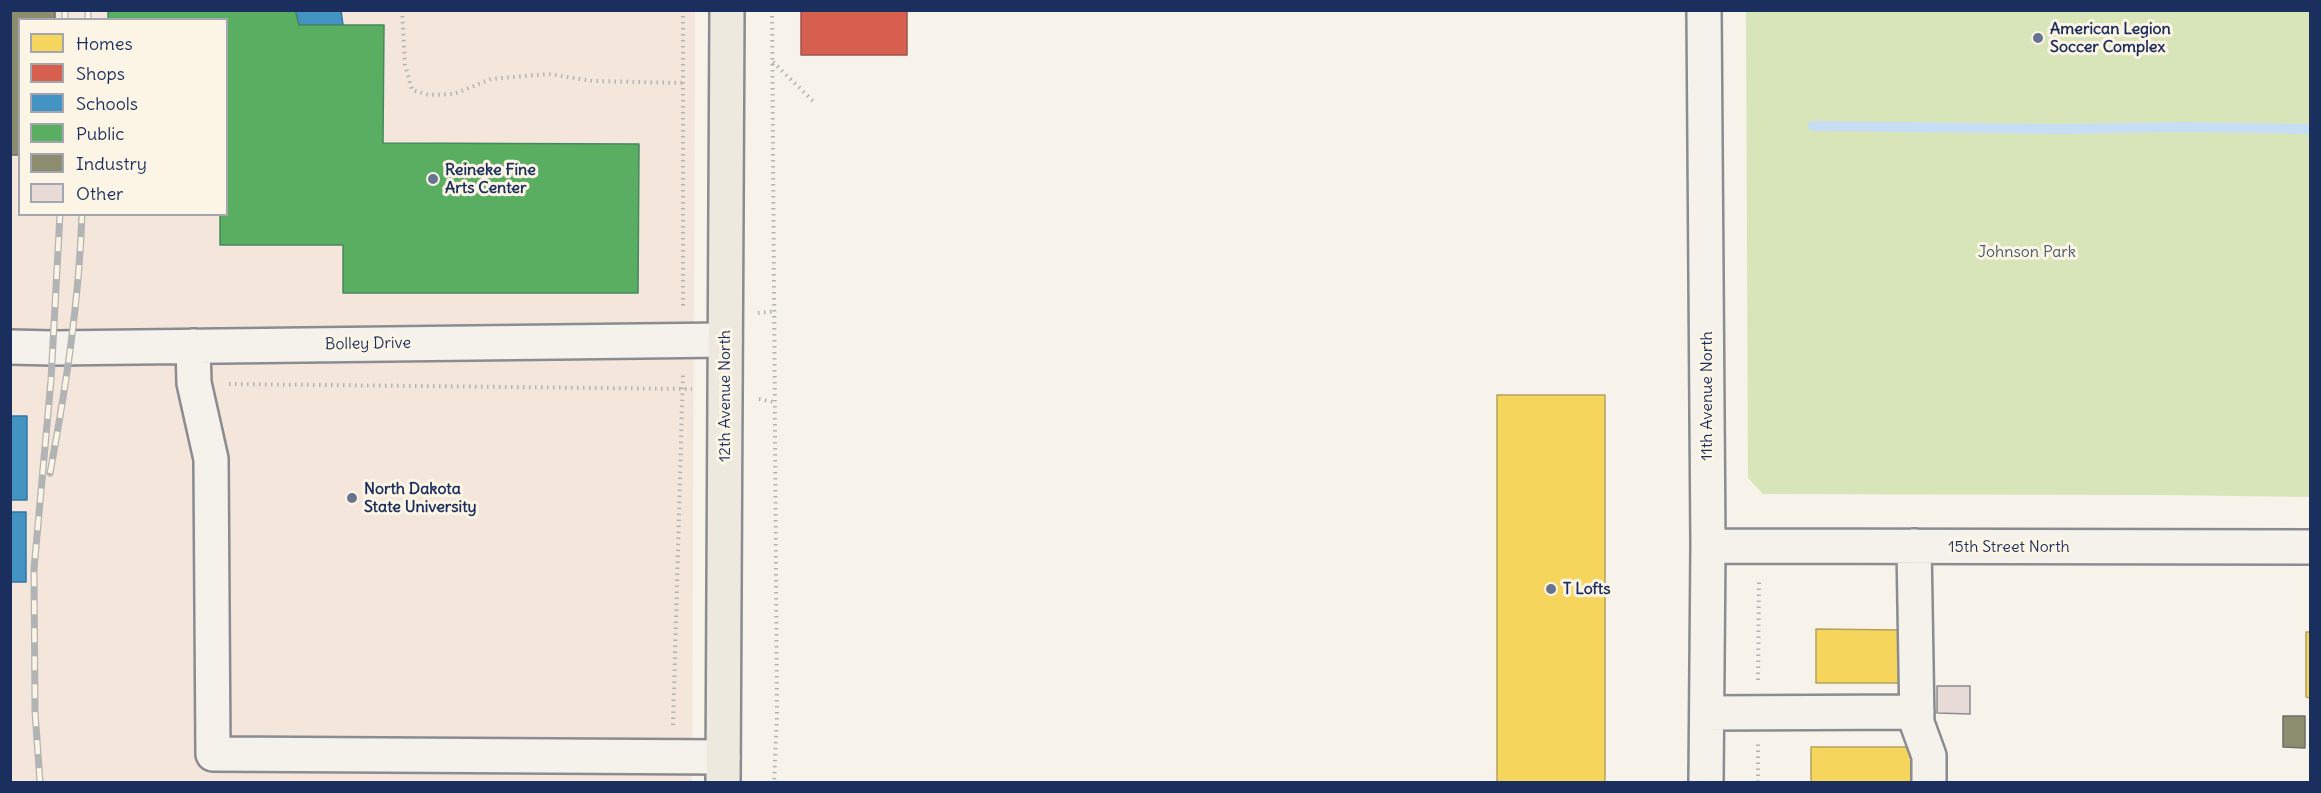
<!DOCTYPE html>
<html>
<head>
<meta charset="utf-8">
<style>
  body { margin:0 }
  #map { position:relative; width:2321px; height:793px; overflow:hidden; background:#f7f3ea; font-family:Delius,sans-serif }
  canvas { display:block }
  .frame { position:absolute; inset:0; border:12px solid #1b2f5e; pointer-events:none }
  .legend { position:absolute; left:18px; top:18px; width:210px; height:198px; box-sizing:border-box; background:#fcf5e5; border:2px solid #a2a6af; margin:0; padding:8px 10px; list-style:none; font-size:18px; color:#1b2f5e }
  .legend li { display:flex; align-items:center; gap:12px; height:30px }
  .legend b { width:30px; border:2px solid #a2a6af }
</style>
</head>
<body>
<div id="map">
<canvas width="2321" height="793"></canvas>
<div class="frame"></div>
<ul class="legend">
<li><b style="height:16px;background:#f6d55c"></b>Homes</li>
<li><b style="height:16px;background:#d6604d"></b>Shops</li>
<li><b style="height:16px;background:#4393c3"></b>Schools</li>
<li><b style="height:16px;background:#5aae61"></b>Public</li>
<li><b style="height:16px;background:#8c8c6e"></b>Industry</li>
<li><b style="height:16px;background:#e8dad6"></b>Other</li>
</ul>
</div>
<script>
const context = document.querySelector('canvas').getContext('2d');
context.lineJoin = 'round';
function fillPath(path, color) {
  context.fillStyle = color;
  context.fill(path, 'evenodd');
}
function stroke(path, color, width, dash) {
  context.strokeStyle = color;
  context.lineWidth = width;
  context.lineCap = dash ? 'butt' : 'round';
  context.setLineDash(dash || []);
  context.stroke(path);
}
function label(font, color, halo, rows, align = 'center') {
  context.font = font + ' Delius,sans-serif';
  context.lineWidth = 6;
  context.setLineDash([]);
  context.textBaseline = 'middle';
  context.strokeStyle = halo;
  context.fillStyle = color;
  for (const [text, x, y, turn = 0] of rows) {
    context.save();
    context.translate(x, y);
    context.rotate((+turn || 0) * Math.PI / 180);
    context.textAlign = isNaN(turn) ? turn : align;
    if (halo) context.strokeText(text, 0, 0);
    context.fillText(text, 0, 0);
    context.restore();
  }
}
fillPath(new Path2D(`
  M10 11H695L692 782H11ZM20 20H226V214H20Z`), '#f4e6db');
fillPath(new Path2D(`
  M1746 11H2310V497L2165 495 1763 494 1748 478Z`), '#d7e5b9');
const homes = new Path2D(`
  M1497 395H1605V782H1497Z
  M1816 629 1899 630V683H1816Z
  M2306 632H2310V698L2306 697Z
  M1811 747H1921V782H1811Z`);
fillPath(homes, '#f6d55c');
stroke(homes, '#b4a35d', 1.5);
const shops = new Path2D(`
  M801 10H907V55H801Z`);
fillPath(shops, '#d6604d');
stroke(shops, '#9e5152', 1.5);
const schools = new Path2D(`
  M295 10H341L343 25H299Z
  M10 416H27V500H10Z
  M10 512H26V582H10Z`);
fillPath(schools, '#4393c3');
stroke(schools, '#3775a5', 1.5);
const public = new Path2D(`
  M108 10H295L299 25H384L383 143 639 144 638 293H343V245H220V214H226V20H108Z`);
fillPath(public, '#5aae61');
stroke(public, '#478860', 1.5);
const industry = new Path2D(`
  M10 10H55V20H20V155H10Z
  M2283 716H2305V748L2283 747Z`);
fillPath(industry, '#8c8c6e');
stroke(industry, '#6a7069', 1.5);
stroke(new Path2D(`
  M1813 126 2061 129 2184 127 2310 129`), '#c6ddf4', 10);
const building = new Path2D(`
  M1937 686H1970V714L1937 713Z`);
fillPath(building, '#e8dad6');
stroke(building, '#8a8c91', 1.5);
const minor = new Path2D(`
  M1704 10 1708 546 1706 782
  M193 346 194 383 211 459 213 754 723 757
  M10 347 53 348 725 340
  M1708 546 2310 547
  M1914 546 1917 723 1929 756V782
  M1707 713 1917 712`);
const major = new Path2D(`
  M723 782 727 10`);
stroke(minor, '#8a8c91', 38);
stroke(major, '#8a8c91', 38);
stroke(new Path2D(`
  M402 10 405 65 412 90 429 95 454 94 491 79 548 74 593 81 684 83
  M683 10V307
  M772 10 777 716 774 782
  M773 62 814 102
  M758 313 776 311
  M229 384 692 389
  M759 399 774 402
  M1758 680 1759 579
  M673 725 683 372
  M1758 782V744`), '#b2b3b4', 4, [1.5, 4.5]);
stroke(minor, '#f5f2ec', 33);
stroke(major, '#eee9df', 33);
const rail = new Path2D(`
  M65 20V10
  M88 20V10
  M50 473C66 387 79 302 82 214
  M40 782 35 712 34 569 51 380 60 214`);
stroke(rail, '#b2b3b4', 7);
stroke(rail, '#fcf5e5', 4.5, [14]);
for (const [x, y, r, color] of [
  [2038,38,6,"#68748f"],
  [433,179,6,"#68748f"],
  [352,498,6,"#68748f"],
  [1551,589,6,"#68748f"]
]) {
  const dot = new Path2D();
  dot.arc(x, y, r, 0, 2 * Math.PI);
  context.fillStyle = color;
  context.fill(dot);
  stroke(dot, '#fcf5e5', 2);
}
label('bold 16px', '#1b2f5e', '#fcf5e5', [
  ["American Legion",2050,29],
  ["Soccer Complex",2050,47],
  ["Reineke Fine",445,170],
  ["Arts Center",445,188],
  ["North Dakota",364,489],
  ["State University",364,507],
  ["T Lofts",1563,589]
], 'left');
label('16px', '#435a6b', '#fcf5e5', [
  ["Johnson Park",2027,252]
]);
label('16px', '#1b2f5e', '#fcf5e5', [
  ["Bolley Drive",368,344,-1],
  ["12th Avenue North",725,396,-90],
  ["11th Avenue North",1707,396,-90],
  ["15th Street North",2009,547]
]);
</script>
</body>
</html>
